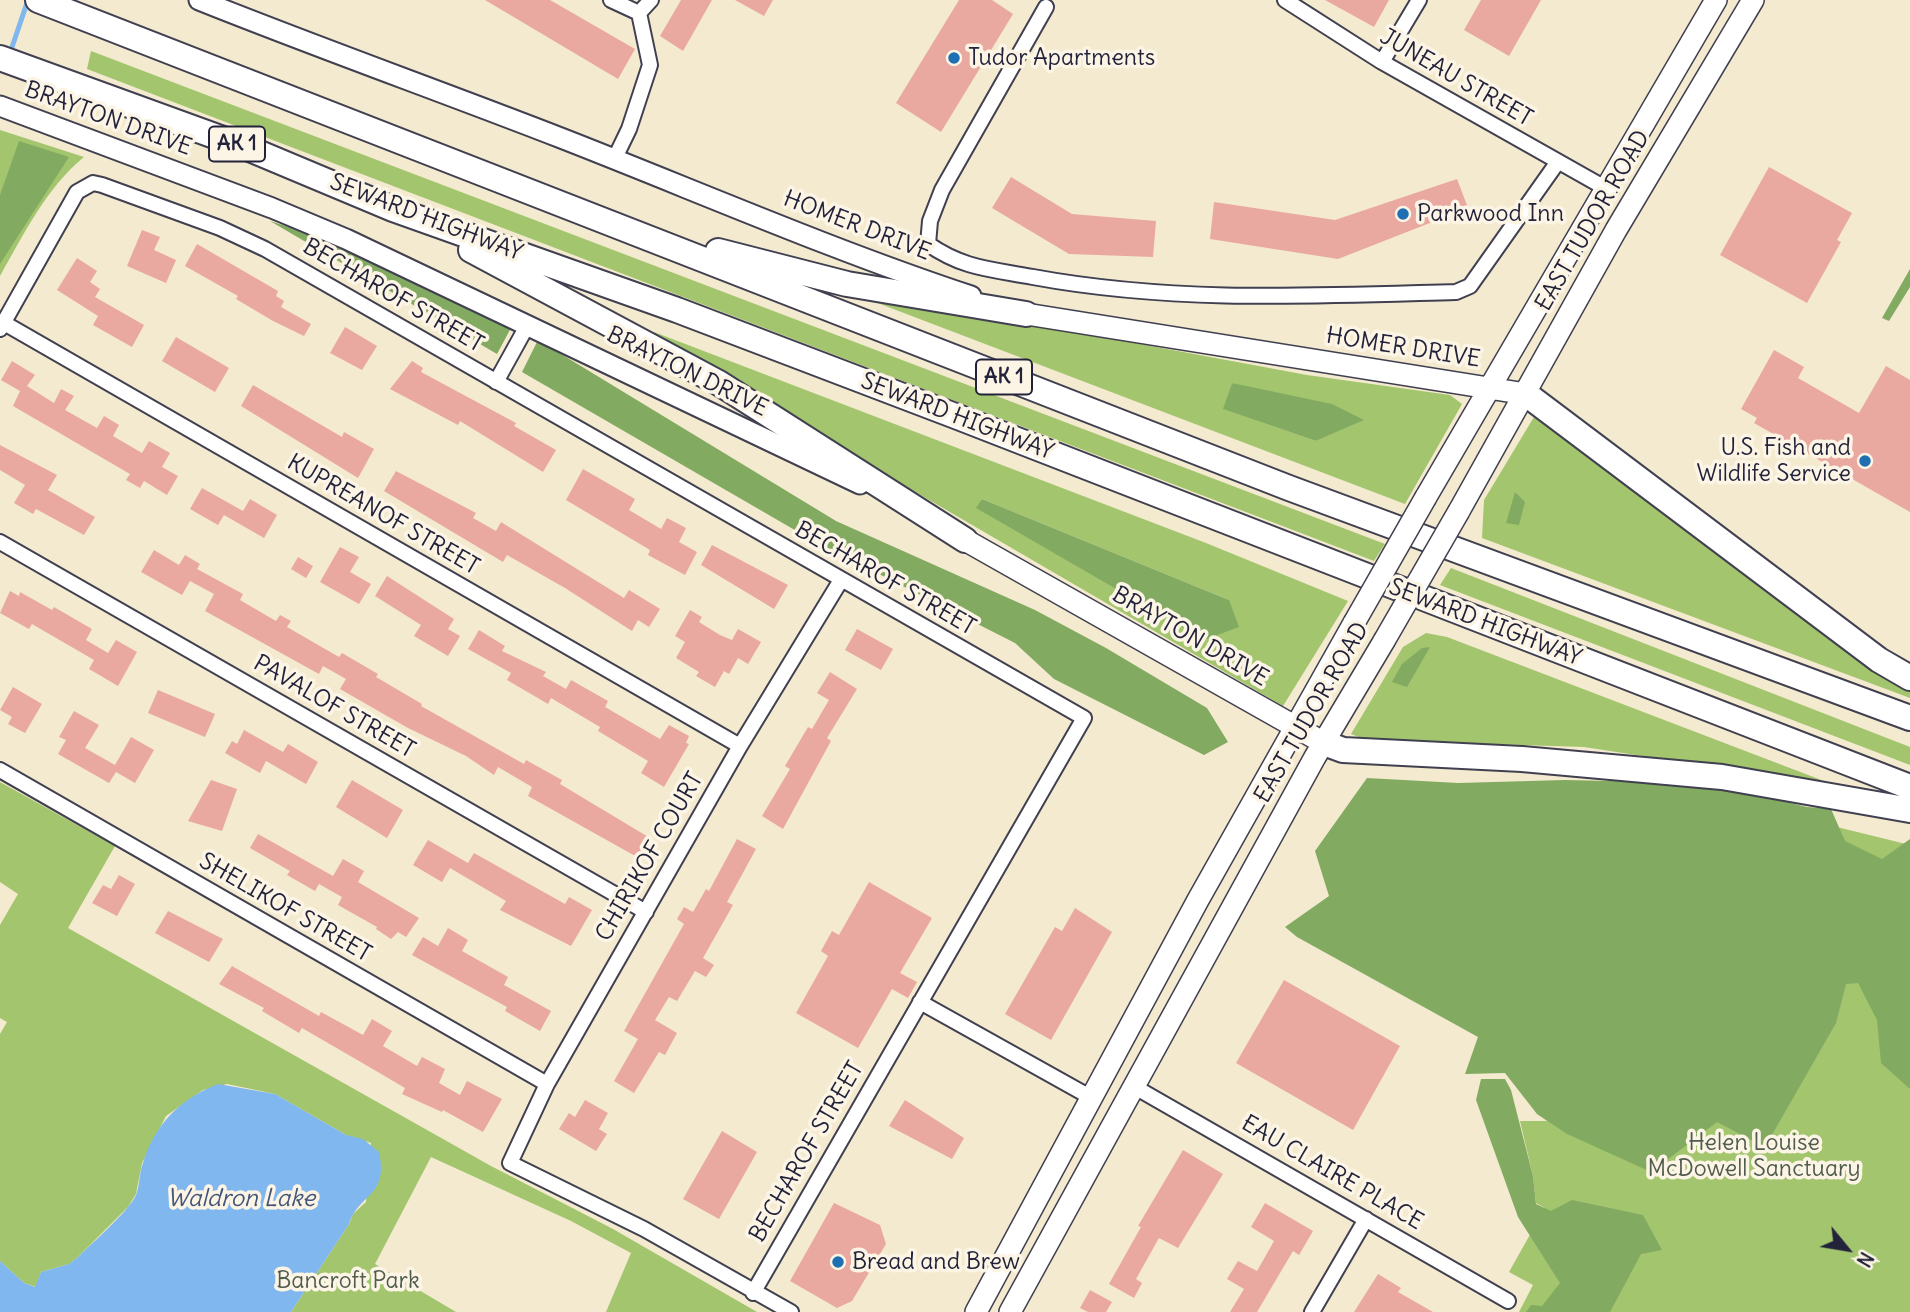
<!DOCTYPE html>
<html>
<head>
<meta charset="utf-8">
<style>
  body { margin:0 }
  #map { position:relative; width:1910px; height:1312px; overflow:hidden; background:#f3eacf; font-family:Delius,sans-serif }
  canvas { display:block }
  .north { position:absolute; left:1812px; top:1214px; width:70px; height:70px; -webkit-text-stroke:5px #fcf5e5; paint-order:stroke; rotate:120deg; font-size:19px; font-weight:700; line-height:28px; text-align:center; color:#22223b }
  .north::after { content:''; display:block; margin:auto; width:24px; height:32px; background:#22223b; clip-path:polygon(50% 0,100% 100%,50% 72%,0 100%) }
</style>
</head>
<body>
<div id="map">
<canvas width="1910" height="1312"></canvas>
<div class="north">N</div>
</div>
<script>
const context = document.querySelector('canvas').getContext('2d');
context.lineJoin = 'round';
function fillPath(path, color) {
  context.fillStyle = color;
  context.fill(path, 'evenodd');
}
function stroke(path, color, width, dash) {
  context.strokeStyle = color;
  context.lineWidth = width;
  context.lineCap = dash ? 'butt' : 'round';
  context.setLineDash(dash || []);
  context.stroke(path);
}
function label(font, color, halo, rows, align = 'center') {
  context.font = font + ' Delius,sans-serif';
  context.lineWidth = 7;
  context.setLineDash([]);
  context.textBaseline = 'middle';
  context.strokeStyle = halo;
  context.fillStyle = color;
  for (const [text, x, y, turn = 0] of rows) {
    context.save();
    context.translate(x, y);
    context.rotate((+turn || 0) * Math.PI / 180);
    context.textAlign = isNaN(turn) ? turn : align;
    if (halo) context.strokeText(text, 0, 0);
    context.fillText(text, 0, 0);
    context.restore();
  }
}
fillPath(new Path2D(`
  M91 51 1385 544 1374 561 87 69Z
  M0 130 84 157C46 188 24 234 0 276Z
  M854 294H871L1307 375 1450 395 1462 404 1405 504ZM1232 383 1363 420 1316 441 1224 409Z
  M654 332 1206 543 1348 601 1283 706 651 338ZM982 499 1229 600 1204 640 977 508Z
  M1534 417 1862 660 1910 689V698L1482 538 1484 500Z
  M1451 568 1910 747V765L1440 585Z
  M1426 633 1447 637 1837 786 1584 747 1366 740 1351 734 1403 647Z
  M0 782 115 846 68 928 491 1166 613 1229 757 1312H606L631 1253 571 1221 431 1157 375 1264 456 1312H291L349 1224 353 1214 366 1202 371 1143 346 1135 275 1094 227 1084 203 1090 166 1116 142 1163 136 1194 128 1207 77 1258 69 1264 41 1272 36 1287 24 1283 0 1261V1034L7 1022 0 1018V925L18 894 0 882Z
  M1768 810 1910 845V1312H1519L1533 1285 1509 1272 1545 1208 1536 1203 1533 1176 1520 1121H1548L1565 1133Z`), '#a3c56e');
fillPath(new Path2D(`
  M19 141 69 157 0 264V195Z
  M270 221 342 244 512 326 497 354Z
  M1910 269V287L1889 321 1882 318Z
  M538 340 836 521 1035 610 1106 648 1207 708 1228 742 1204 755 1054 679 1015 643 812 540 522 372Z
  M1232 383 1332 404 1364 420 1316 441 1223 409Z
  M1515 492 1525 502 1519 525 1506 523Z
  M982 499 1229 600 1239 627 1204 640 976 508Z
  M1430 647 1407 687 1392 682 1402 664 1422 648Z
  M1367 778 1458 783 1565 780 1708 783 1807 807 1831 809 1845 841 1882 859 1910 839V1089L1881 1063 1877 1020 1858 983 1846 984 1836 1023 1765 1147 1717 1122 1651 1172 1565 1133 1537 1114 1505 1073 1465 1074 1478 1037 1297 937 1285 927 1329 896 1315 851Z
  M1481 1079H1505L1511 1090 1533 1176 1536 1204 1551 1211 1572 1200 1643 1215 1662 1250 1641 1254 1610 1312H1526L1531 1305 1542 1306 1560 1283 1518 1217 1476 1100Z`), '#82aa61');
fillPath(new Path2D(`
  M218 1084 275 1094 346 1135 363 1139 379 1152C389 1197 359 1193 349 1224L291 1312H0V1261L24 1283 35 1287 41 1272 69 1264 77 1258C91 1244 129 1211 136 1195 140 1185 139 1173 143 1163 155 1124 180 1099 218 1084Z`), '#80b7ef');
stroke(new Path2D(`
  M10 53 28 0`), '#80b7ef', 5);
fillPath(new Path2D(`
  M485 0H550L635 49 618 79Z
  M681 0H712L683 51 660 36Z
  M735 0H773L764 16Z
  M959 0H992L1013 14 941 132 896 103Z
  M1325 0H1389L1374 27Z
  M1481 0H1541L1509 56 1464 30Z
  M1769 167 1852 213 1837 240 1841 242 1807 303 1720 255Z
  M1011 177 1072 214 1156 221 1153 257 1069 254 992 208Z
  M1457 179 1468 208 1338 259 1210 239 1214 202 1335 220Z
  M142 230 160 237 154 250 176 260 166 283 127 266Z
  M197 244 278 291 276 296 284 301 281 307 311 324 304 336 273 321 236 299 238 296 185 266Z
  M77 258 97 271 90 282 100 289 95 297 144 325 132 347 93 325 98 316 57 290Z
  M345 327 377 346 362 370 330 353Z
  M176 337 229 368 215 392 162 361Z
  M1774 350 1804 367 1798 378 1859 413 1886 366 1910 380V512L1754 423 1757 418 1741 409Z
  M12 361 35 375 27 386 54 403 61 389 74 396 65 410 97 428 104 416 119 425 113 436 142 453 149 441 170 453 162 467 178 476 167 495 144 481 140 488 126 480 130 474 13 406 20 391 1 380Z
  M412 361 423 368 421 372 516 423 514 426 556 450 543 472 460 421 458 425 390 389Z
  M253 385 342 437 344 432 374 449 358 478 241 406Z
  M0 445 57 475 48 490 95 517 84 535 36 509 33 514 14 503 25 485 0 470Z
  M583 469 635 499 629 510 661 529 667 518 686 528 679 542 697 552 685 575 648 555 650 550 566 500Z
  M396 471 476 513 473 518 496 531 501 522 624 598 629 590 660 609 649 627 638 620 632 631 565 588 507 555 503 562 384 491Z
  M202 488 243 511 250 499 277 515 264 538 224 515 218 525 190 509Z
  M712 545 788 585 774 609 701 565Z
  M340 547 359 557 350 572 371 584 359 604 320 582Z
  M154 550 179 565 185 555 200 564 197 569 243 594 240 600 276 621 280 615 291 621 287 627 339 657 342 653 378 674 376 677 422 704 421 706 524 764 526 760 562 780 560 784 650 838 637 857 528 796 532 787 498 767 494 775 466 756 408 728 340 689 346 679 323 666 319 674 205 611 214 594 190 581 182 595 141 572Z
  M298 557 313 566 306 578 291 569Z
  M387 576 454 619 448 629 460 636 448 656 414 636 421 625 375 596Z
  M10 591 19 596 20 592 52 610 54 607 92 629 86 640 108 653 116 640 137 652 118 686 89 669 94 660 32 624 29 629 0 613Z
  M690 610 702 617 699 622 720 635 732 640 738 629 761 642 748 664 738 658 729 674 724 671 715 687 696 676 699 672 676 658 685 642 675 636Z
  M857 629 893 649 881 670 845 650Z
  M479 630 505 646 502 651 546 672 543 676 566 689 571 680 608 701 605 707 660 739 669 725 689 736 686 743 689 744 664 787 641 773 648 761 598 731 600 727 551 698 548 704 507 680 511 673 468 649Z
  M830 672 857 689 827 738 831 741 783 829 762 816 790 769 785 766 808 727 812 729 829 700 817 693Z
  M13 687 42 704 25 733 8 724 12 717 0 710Z
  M158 690 215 714 205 737 148 713Z
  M74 711 99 725 85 748 115 765 131 737 154 750 135 783 116 772 109 783 58 754 66 740 59 737Z
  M244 730 283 752 288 744 318 762 306 784 266 761 260 773 225 753 232 741 237 744Z
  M211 780 237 789 222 831 188 821Z
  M352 780 403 810 387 838 336 807Z
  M258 834 333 876 343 859 364 871 358 882 419 918 406 937 398 932 391 939 376 929 377 927 338 905 342 897 319 884 315 891 287 875 290 871 250 848Z
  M737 839 756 849 727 902 733 905 703 958 714 965 706 977 695 971 677 1001 669 997 655 1020 677 1033 665 1055 659 1052 634 1093 614 1081 638 1039 624 1031 684 924 677 919 684 907 693 912 706 889 709 891Z
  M428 840 468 863 474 853 565 904 569 897 592 910 571 946 500 910 506 901 450 868 442 882 413 865Z
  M119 875 135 884 117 916 92 903 103 885 111 889Z
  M869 882 932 918 900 973 917 982 908 998 892 989 858 1048 796 1013 828 956 821 951 832 931 839 935Z
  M1075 908 1112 932 1051 1040 1005 1014 1055 927 1062 931Z
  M168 911 223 939 209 962 155 933Z
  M448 928 468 940 462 951 508 977 504 985 551 1011 540 1031 505 1011 507 1007 412 955 423 937 438 946Z
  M232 966 319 1016 321 1012 363 1035 372 1019 392 1031 383 1046 417 1066 422 1057 445 1069 439 1083 460 1095 467 1081 502 1099 483 1132 443 1110 442 1112 402 1094 405 1088 359 1061 302 1028 299 1033 262 1011 264 1008 219 984Z
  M1284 980 1400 1046 1353 1130 1236 1063Z
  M585 1100 608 1113 599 1129 607 1134 596 1151 559 1129 569 1113 575 1117Z
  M905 1100 964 1138 952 1159 889 1126Z
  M722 1131 757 1152 719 1219 683 1199Z
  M1183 1150 1223 1174 1178 1248 1159 1238 1136 1279 1142 1283 1134 1298 1109 1284 1141 1227 1138 1226Z
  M834 1203 880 1225 886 1244 852 1301 837 1308 790 1281Z
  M1265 1203 1313 1231 1299 1255 1293 1251 1257 1312H1230L1244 1289 1227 1279 1238 1261 1257 1271 1274 1241 1251 1227Z
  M1378 1274 1401 1288 1398 1292 1433 1312H1354Z
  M1090 1290 1112 1302 1106 1312H1088L1080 1308Z`), '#eaa9a0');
const minor = new Path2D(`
  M611 0 639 13 651 0
  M1285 0 1382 62 1607 189
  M1046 7 942 190 930 221 928 244C964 269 991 269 1033 277 1174 303 1313 296 1456 292L1470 286 1557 163
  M1382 62 1419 0
  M614 160 629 129 650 65 639 13
  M4 323 740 746
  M0 329 77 192 93 183 102 185 220 228 265 249 1084 718 753 1293
  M496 382 527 326
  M0 542 646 912
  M0 770 547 1084
  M920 1002 1092 1098
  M1133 1086 1508 1301
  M791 1312 644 1229 510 1163 547 1084 740 746 841 580
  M1312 1312 1366 1219`);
const secondary = new Path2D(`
  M199 0C319 48 440 91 561 138 697 191 832 250 971 296
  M0 106 272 208 346 239 860 484`);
const primary = new Path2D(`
  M1026 314 1526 394
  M1426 497 1716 0
  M1459 511 1616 230 1753 0
  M965 540 1324 743
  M976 1312 1198 900 1354 623
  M1010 1312 1315 757 1384 641`);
const motorway = new Path2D(`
  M38 0 1289 488 1910 718
  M0 58 245 147 393 209 677 310 958 417 1910 787
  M471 250 719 383 965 540
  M718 251 847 284 1026 314
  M1526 394 1879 660 1910 678
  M1324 743 1343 750 1522 759 1722 777 1910 810`);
stroke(minor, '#414051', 18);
stroke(secondary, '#414051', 23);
stroke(primary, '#414051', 24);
stroke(motorway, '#414051', 28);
stroke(minor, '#fff', 14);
stroke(secondary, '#fff', 19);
stroke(primary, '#fff', 21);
stroke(motorway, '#fff', 24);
const primaryBridge = new Path2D(`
  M1354 623 1426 497
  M1384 641 1459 511`);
stroke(primaryBridge, '#414051', 24, []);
stroke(primaryBridge, '#fff', 21);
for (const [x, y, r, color] of [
  [954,58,7,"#1f6fb2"],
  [1403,214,7,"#1f6fb2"],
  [1865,461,7,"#1f6fb2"],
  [838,1262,7,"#1f6fb2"]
]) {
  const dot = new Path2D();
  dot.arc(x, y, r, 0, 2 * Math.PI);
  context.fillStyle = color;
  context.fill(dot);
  stroke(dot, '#fcf5e5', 2.5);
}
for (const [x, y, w] of [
  [237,144,56],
  [1004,377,56]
]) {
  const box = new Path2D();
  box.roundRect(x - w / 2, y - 17.5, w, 35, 5);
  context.fillStyle = '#fcf5e5';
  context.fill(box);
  stroke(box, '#22223b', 2);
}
label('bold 21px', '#22223b', null, [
  ["AK 1",237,144],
  ["AK 1",1004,377]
]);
label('23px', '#22223b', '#fcf5e5', [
  ["Tudor Apartments",968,58],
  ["Parkwood Inn",1417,214],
  ["U.S. Fish and",1851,448,"right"],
  ["Wildlife Service",1851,474,"right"],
  ["Bread and Brew",852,1262]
], 'left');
label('23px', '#22223b', '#fcf5e5', [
  ["JUNEAU STREET",1456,78,30],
  ["BRAYTON DRIVE",108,119,20],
  ["SEWARD HIGHWAY",426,218,21],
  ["EAST TUDOR ROAD",1593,221,-60],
  ["HOMER DRIVE",857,226,21],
  ["BECHAROF STREET",393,296,30],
  ["HOMER DRIVE",1403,348,9],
  ["BRAYTON DRIVE",687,372,26],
  ["SEWARD HIGHWAY",957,417,21],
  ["KUPREANOF STREET",383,515,30],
  ["BECHAROF STREET",885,579,30],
  ["SEWARD HIGHWAY",1485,623,21],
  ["BRAYTON DRIVE",1190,637,30],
  ["PAVALOF STREET",334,707,30],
  ["EAST TUDOR ROAD",1312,713,-60],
  ["CHIRIKOF COURT",650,857,-60],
  ["SHELIKOF STREET",285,908,30],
  ["BECHAROF STREET",807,1152,-60],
  ["EAU CLAIRE PLACE",1332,1173,30]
]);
label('23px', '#4f5b4d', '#fcf5e5', [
  ["Helen Louise",1754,1143],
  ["McDowell Sanctuary",1754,1169],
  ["Bancroft Park",348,1281]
]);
label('italic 24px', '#43567a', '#fcf5e5', [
  ["Waldron Lake",241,1199]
]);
</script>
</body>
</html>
